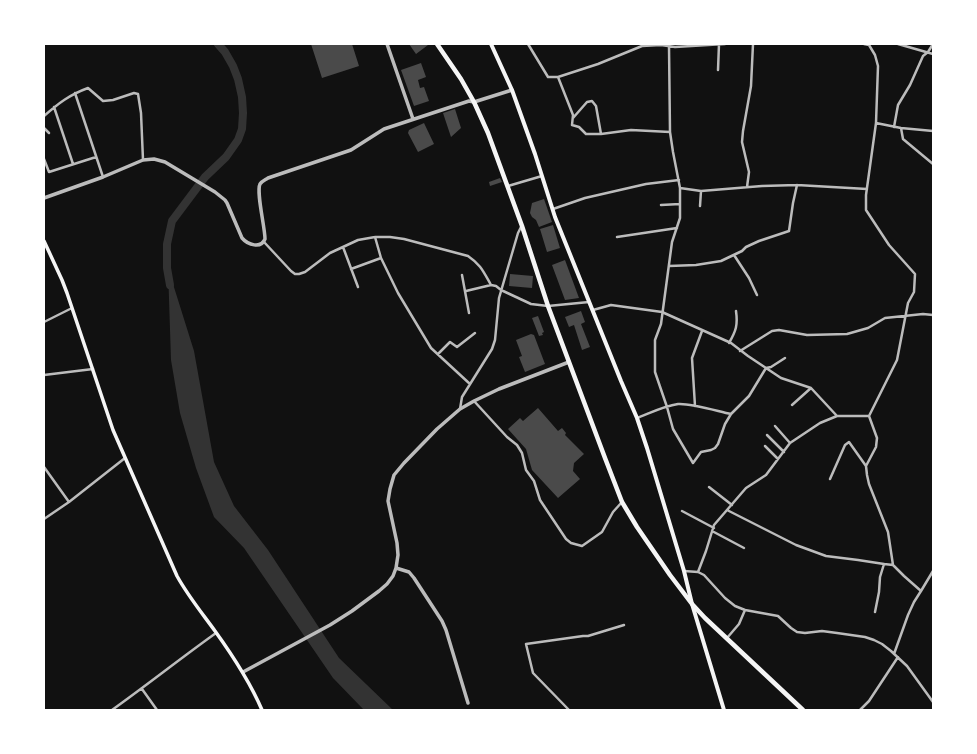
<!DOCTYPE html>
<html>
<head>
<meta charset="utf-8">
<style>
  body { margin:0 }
  #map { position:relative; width:977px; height:754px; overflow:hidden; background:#111; font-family:"Source Serif 4",serif }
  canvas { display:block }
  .frame { position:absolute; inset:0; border:45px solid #fff; pointer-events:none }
</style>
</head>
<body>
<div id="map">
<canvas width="977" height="754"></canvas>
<div class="frame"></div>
</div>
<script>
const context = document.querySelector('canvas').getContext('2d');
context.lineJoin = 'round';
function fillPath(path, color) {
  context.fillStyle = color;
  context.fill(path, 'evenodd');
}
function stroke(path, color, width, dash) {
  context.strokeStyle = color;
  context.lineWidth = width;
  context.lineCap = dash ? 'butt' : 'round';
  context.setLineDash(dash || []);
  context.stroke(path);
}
fillPath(new Path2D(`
  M168 268 194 351 214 462 234 506 268 550 339 658 393 710H364L333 678 244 548 214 517 196 468 180 413 171 360Z`), '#333');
stroke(new Path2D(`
  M170 285 167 268V244L172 221 205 177 226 157 238 140 242 129 243 113 242 97 238 79 233 66 225 52 218 44`), '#333', 8);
fillPath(new Path2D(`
  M311 44H352L359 66 322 78Z
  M409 44H428V45L416 54Z
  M421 63 426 77 418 80 420 88 424 87 429 101 414 106 401 70Z
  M455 109 461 128 451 137 443 113Z
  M424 123 434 144 418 152 408 133 409 130Z
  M500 178 502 182 490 186 489 182Z
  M544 199 552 222 539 227 536 220 532 217 530 213 532 203Z
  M553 225 560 248 547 252 540 229Z
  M565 260 579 298 565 300 552 265Z
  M510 274 533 276 532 288 509 286Z
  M581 311 585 322 581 324 590 347 582 350 574 325 569 327 565 317Z
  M538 316 544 332 542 333 543 335 539 336 532 318Z
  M531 334 534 335 545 364 525 372 519 357 522 356 516 340Z
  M538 408 558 431 562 428 566 433 565 435 584 454 574 463 573 471 580 479 558 498 532 470 526 449 508 429 520 418 523 421Z`), '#4a4a4a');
stroke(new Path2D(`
  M528 44 548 77H558L598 64 642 46 661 45 675 47 725 44
  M864 44 869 45 875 55 878 66 876 123 866 195V210L889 245 915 274 914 292 908 303 897 360 869 416 877 438 876 447 866 466 867 475 869 484 888 532 893 565 904 576 921 591
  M898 44 933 54
  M669 46 670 132 673 152 680 188V218L672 242 661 324 655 340V372L667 407 673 429 693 463 701 452 711 450 715 448 718 444 725 424 731 414 749 396 766 368 771 367 785 358
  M718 70 719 44
  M558 77 573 115 572 125 579 127 586 134H601L596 106 592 101 587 102 573 118
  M75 93 103 177
  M54 107 73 164
  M44 116C59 103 69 95 88 88L103 101 113 100 134 93 138 94 141 113 143 160
  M876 123 901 128 933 131
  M894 127 898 105 910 85 923 56 928 52 933 44
  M44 128 49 133
  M901 128 903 139 933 164
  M601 134 631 130 670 132
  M44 159 49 172 96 157
  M508 186 542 176
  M747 187 749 172 742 142 743 131 751 86 753 44
  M680 188 701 191 762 186 797 185 867 189
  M661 205 680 204
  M700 206 701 191
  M553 209 585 198 646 184 679 180
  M375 237 381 258 398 293 431 348 470 384
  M617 237 677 228
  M264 242 291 271 295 274H299L305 272 330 253 358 240 375 237H390L404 239 468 256C481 265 483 271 491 285L496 286 501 290 531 304 548 306 589 302
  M343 247 358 287
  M734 255 749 278 757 295
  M669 266 696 265 721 261 742 251 746 247 759 241 789 231 793 203 797 185
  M351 269 381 258
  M462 275 469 313
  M466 291 491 285
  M593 310 611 305 662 312 731 343 748 356 781 378 811 388 837 416
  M44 322 72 308
  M729 343C736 331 738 325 736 311
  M740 351 772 331 779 330 807 335 847 334 868 328 885 318 923 314 933 315
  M438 354 450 342 457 347 475 333
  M44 375 93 369
  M474 401 507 437 517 445 522 453 526 470 534 481 540 500 566 539 571 543 582 546 602 532 613 512 622 502
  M792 405 811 388
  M695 406 692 358 702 331
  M460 409 462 397 492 349 495 340 499 298 518 233 521 227
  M637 418C650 413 664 406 678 404 691 403 717 411 731 414
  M775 426 790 443
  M767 435 784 452
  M765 446 778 459
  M44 467 69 502
  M830 479 845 445 849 442 866 466
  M709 487 732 505
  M727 510 796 545 826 556 858 560 884 564 893 565
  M682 511 714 528
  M44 519 69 502 125 458
  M712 531 744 548
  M684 571 698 572 704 575 725 598 735 606 745 610 778 616 791 628 797 632 805 633 822 631 837 633 865 637 874 640 882 644 891 651 907 666 933 702
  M698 572 706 551 714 525 746 488 766 475 790 443 820 423 837 416H869
  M875 612 879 592 880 577 884 564
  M727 638 739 624 745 610
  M894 654 908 615 914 602 921 591 933 571
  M142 689 157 710
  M112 710C147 685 181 658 216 633
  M569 710 533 673 526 644 583 636H588L624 625
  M860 710 869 701 898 657`), '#bcbcbc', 2.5);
stroke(new Path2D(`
  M387 44 413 119
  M44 198 103 177 143 160 154 159 165 162 215 192 225 200 227 203 242 238C248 245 261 249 265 239 265 227 256 192 260 184 262 181 265 180 268 178L351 150 384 129 469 101 474 102 512 90
  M396 568 409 572 414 578 442 621 446 630 468 703
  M243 672 330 625 352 611 379 591 387 584 393 576 396 568 398 555 397 543 388 501 390 489 394 475 404 463 437 429 460 409 474 401 499 389 569 362`), '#bcbcbc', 3.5);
stroke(new Path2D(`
  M44 241 62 280 67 293 113 430 177 576C188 596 202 613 215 631 233 656 250 682 262 710`), '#f5f5f5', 3.5);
stroke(new Path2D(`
  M491 44 512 90 535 154 555 217 621 381 637 418 647 448 684 571 692 604 724 710`), '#f5f5f5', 4);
stroke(new Path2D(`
  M437 44 461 79 474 102 488 133 522 226 548 306 605 458 622 502 637 527 670 575 692 604 705 618 803 710`), '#f5f5f5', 4.5);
</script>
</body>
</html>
